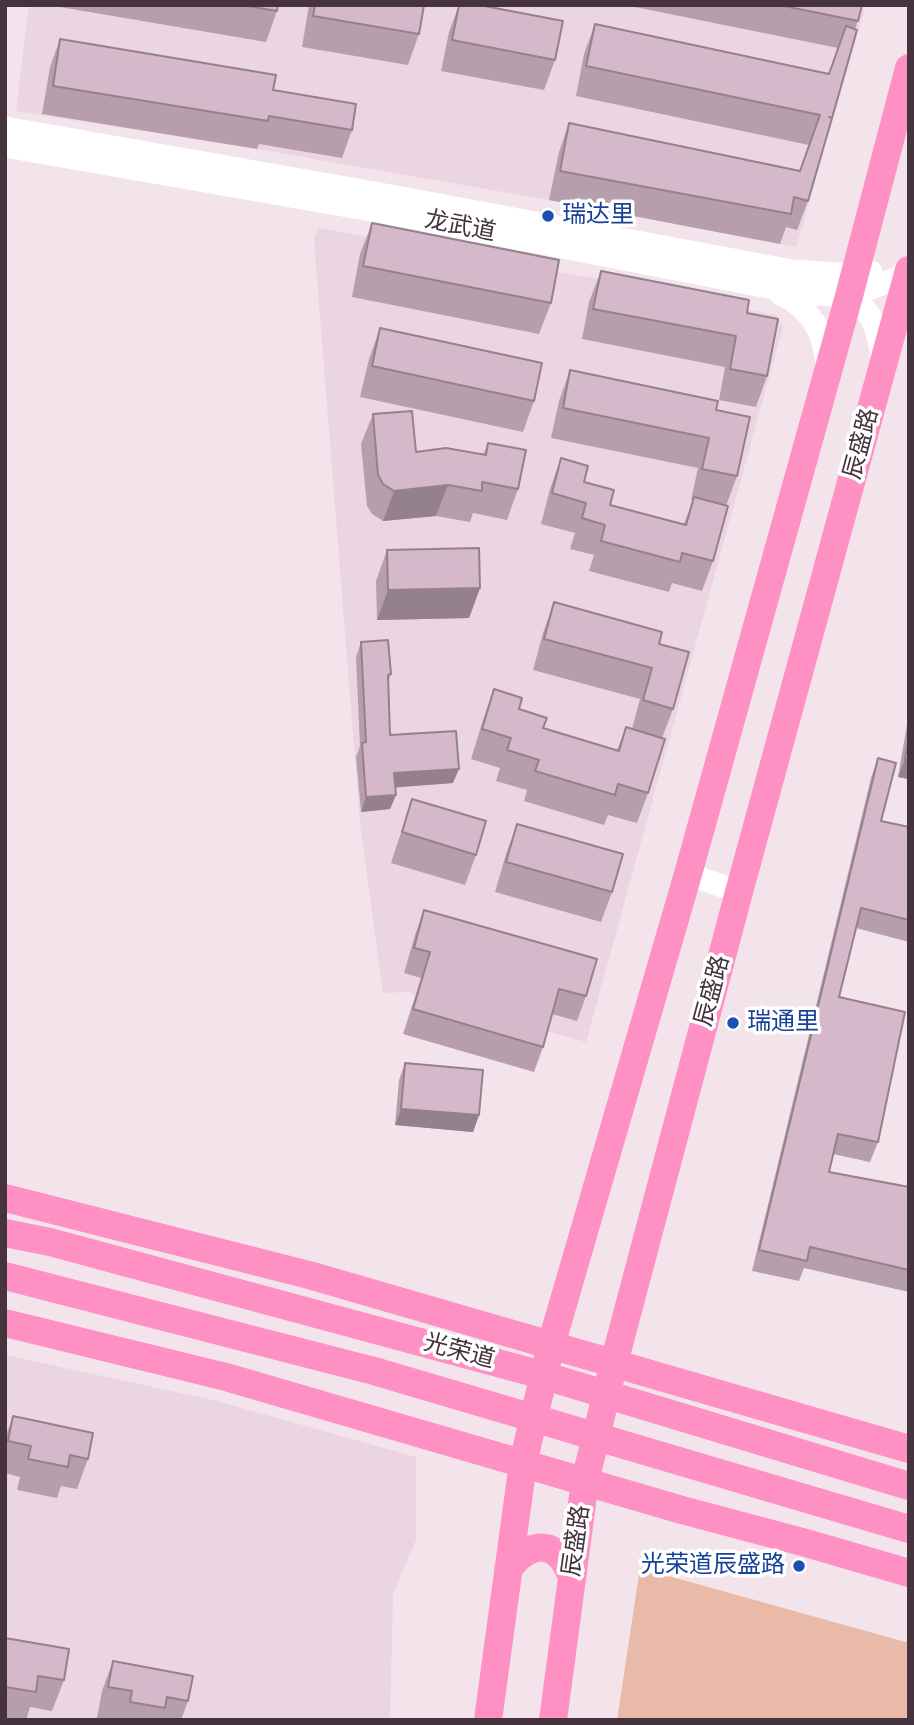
<!DOCTYPE html>
<html>
<head>
<meta charset="utf-8">
<style>
  body { margin:0 }
  #map { position:relative; width:914px; height:1725px; overflow:hidden; background:#f3e3eb; font-family:"DM Sans",sans-serif }
  canvas { display:block }
  .frame { position:absolute; inset:0; border:7px solid #45333d; pointer-events:none }
</style>
</head>
<body>
<div id="map">
<canvas width="914" height="1725"></canvas>
<div class="frame"></div>
</div>
<script>
const context = document.querySelector('canvas').getContext('2d');
context.lineJoin = 'round';
function fillPath(path, color) {
  context.fillStyle = color;
  context.fill(path, 'evenodd');
}
function stroke(path, color, width, dash) {
  context.strokeStyle = color;
  context.lineWidth = width;
  context.lineCap = dash ? 'butt' : 'round';
  context.setLineDash(dash || []);
  context.stroke(path);
}
function label(font, color, halo, rows, align = 'center') {
  context.font = font + ' "DM Sans","Noto Sans SC",sans-serif';
  context.lineWidth = 7;
  context.setLineDash([]);
  context.textBaseline = 'middle';
  context.strokeStyle = halo;
  context.fillStyle = color;
  for (const [text, x, y, turn = 0] of rows) {
    context.save();
    context.translate(x, y);
    context.rotate((+turn || 0) * Math.PI / 180);
    context.textAlign = isNaN(turn) ? turn : align;
    if (halo) context.strokeText(text, 0, 0);
    context.fillText(text, 0, 0);
    context.restore();
  }
}
fillPath(new Path2D(`
  M29 5H866L796 247 549 200 257 149 16 111Z
  M318 228 609 281 776 315 783 327 586 1042 407 992 383 993 360 823 314 240Z
  M5 1355 213 1400 416 1457V1540L393 1594 390 1720H5Z`), '#ebd5e0');
fillPath(new Path2D(`
  M640 1568 909 1643V1720H617Z`), '#eabaa9');
stroke(new Path2D(`
  M5 128 391 196 792 271 853 275 871 272
  M5 146 388 213 799 293 849 296 898 278 909 268
  M841 291C874 309 878 328 883 363
  M781 294C812 309 825 333 827 366
  M688 874 739 892`), '#fff', 23);
stroke(new Path2D(`
  M5 1198 309 1275 909 1449
  M5 1233 50 1242 542 1375 909 1486
  M5 1276 374 1371 909 1529
  M5 1323 226 1377 682 1510 806 1543 909 1573
  M508 1570C530 1538 560 1540 572 1578
  M488 1720 523 1463 551 1345 688 874 849 296 909 68
  M553 1720 585 1481 614 1363 739 892 909 270`), '#ff90c4', 28);
fillPath(new Path2D(`
  M54 5H278L277 11 266 42 54 6Z
  M309 5H424L419 34 408 65 302 47Z
  M459 5H479L555 60 544 90 441 71 449 32Z
  M625 5H862L808 201 797 230 786 227 780 244 549 200 559 152 569 123 800 171 809 145 576 96 584 54 595 24 829 74 838 48Z
  M60 39 273 90 352 130 342 158 259 144 257 149 42 114 50 67Z
  M372 223 551 303 539 334 352 297 360 254Z
  M601 271 747 313 767 376 756 407 719 400 725 367 582 339 589 302Z
  M380 328 534 401 523 432 360 397 369 359Z
  M570 370 716 410 737 476 726 506 713 561 702 591 672 583 669 592 589 571 594 555 570 549 575 533 541 524 550 489 561 458 584 482 610 505 684 524 693 500H691L698 468 551 438 559 401Z
  M373 414 416 452 483 455 488 443 518 489 507 520 473 513 470 522 436 516 383 521 372 514 367 506 361 444Z
  M387 550 480 588 469 618 377 620 376 581Z
  M554 602 659 644 673 709 662 738 648 793 637 823 608 815 604 825 524 801 527 790 496 781 500 768 471 759 483 720 494 689 543 728 617 750 626 727 632 729 640 699 533 670 543 633Z
  M361 642 391 674 388 682 390 735 453 783 395 787 396 795 390 809 361 812 356 757 360 746 356 657Z
  M909 713V779L898 777Z
  M878 758 881 821 909 827V942L856 928 839 997 878 1142 870 1162 833 1154 829 1172 909 1187V1292L804 1268 799 1281 752 1271 871 778Z
  M412 799 476 855 465 885 391 863Z
  M517 824 612 892 601 922 495 892 506 854Z
  M424 910 586 996 577 1021 552 1014 543 1047 534 1072 403 1034 421 978 404 973 415 935Z
  M405 1063 479 1115 473 1132 395 1125 399 1080Z
  M13 1416 88 1459 77 1489 61 1486 57 1498 17 1490 20 1477 5 1473V1438Z
  M5 1638 64 1680 52 1711 30 1707 26 1720H5Z
  M113 1661 188 1701 181 1720H108L97 1718 102 1691Z`), '#b79ead');
fillPath(new Path2D(`
  M448 485 436 516 383 521 394 491Z
  M480 588 469 618 377 620 388 590Z
  M905 759H909V779L898 777Z
  M459 769 453 783 389 788 394 773Z
  M396 795 390 809 361 812 366 797Z
  M401 1109 479 1115 473 1132 395 1125Z`), '#95818d');
const building = new Path2D(`
  M241 5H278L277 11Z
  M315 5H424L419 34 313 16Z
  M459 5H479L563 21 555 60 452 40Z
  M779 5H862L858 21Z
  M595 24 829 74 846 26 857 30 832 118 829 117 832 118 808 201 794 197 791 214 560 171 569 123 800 171 820 115 586 66Z
  M60 39 276 75 273 90 356 104 352 130 269 116 268 121 53 86Z
  M372 223 559 260 551 303 363 266Z
  M601 271 749 300 747 313 778 319 767 376 730 369 736 336 593 309Z
  M380 328 542 363 534 401 372 366Z
  M570 370 718 401 716 410 750 417 737 476 702 469 709 438 563 408Z
  M412 411 416 452 446 448 486 455 488 443 526 450 518 489 482 482V491L448 485 394 491 383 484 378 475 373 414Z
  M561 458 588 466 584 482 614 490 610 505 686 525 694 497 728 506 713 561 682 553 680 562 601 541 605 525 582 518 586 503 552 493Z
  M479 548 480 588 388 590 387 550Z
  M554 602 662 632 659 644 689 652 673 709 643 700 652 668 544 639Z
  M388 640 391 674 388 675 390 735 456 731 459 769 394 773 396 795 366 797 362 743 366 742 361 642Z
  M494 689 522 698 519 709 547 718 543 728 619 751 626 727 665 739 648 793 618 784 615 795 535 771 539 760 507 750 511 738 482 729Z
  M909 736V759H905Z
  M878 758 896 763 881 821 909 827V920L861 908 839 997 905 1012 878 1142 838 1134 829 1172 909 1187V1270L810 1247 807 1261 759 1250Z
  M412 799 486 821 476 855 402 832Z
  M517 824 623 854 612 892 506 862Z
  M424 910 597 959 586 996 559 989 543 1047 413 1009 430 952 414 948Z
  M405 1063 483 1070 479 1115 401 1109Z
  M13 1416 93 1433 88 1459 70 1455 68 1467 28 1459 31 1446 8 1441Z
  M5 1638 69 1649 64 1680 38 1676 36 1692 5 1687Z
  M113 1661 193 1676 188 1701 167 1697 165 1708 130 1702 132 1691 108 1687Z`);
fillPath(building, '#d5b8c9');
stroke(building, '#95818d', 2);
for (const [x, y, r, color] of [
  [548,216,7,"#1a4fb4"],
  [733,1023,7,"#1a4fb4"],
  [799,1566,7,"#1a4fb4"]
]) {
  const dot = new Path2D();
  dot.arc(x, y, r, 0, 2 * Math.PI);
  context.fillStyle = color;
  context.fill(dot);
  stroke(dot, '#fff', 2.5);
}
label('24px', '#164399', '#fff', [
  ["瑞达里",562,216],
  ["瑞通里",747,1023],
  ["光荣道辰盛路",785,1566,"right"]
], 'left');
label('24px', '#45333d', '#fff', [
  ["龙武道",460,227,11],
  ["辰盛路",862,444,-75],
  ["辰盛路",713,991,-75],
  ["光荣道",459,1352,15],
  ["辰盛路",577,1541,-82]
]);
</script>
</body>
</html>
